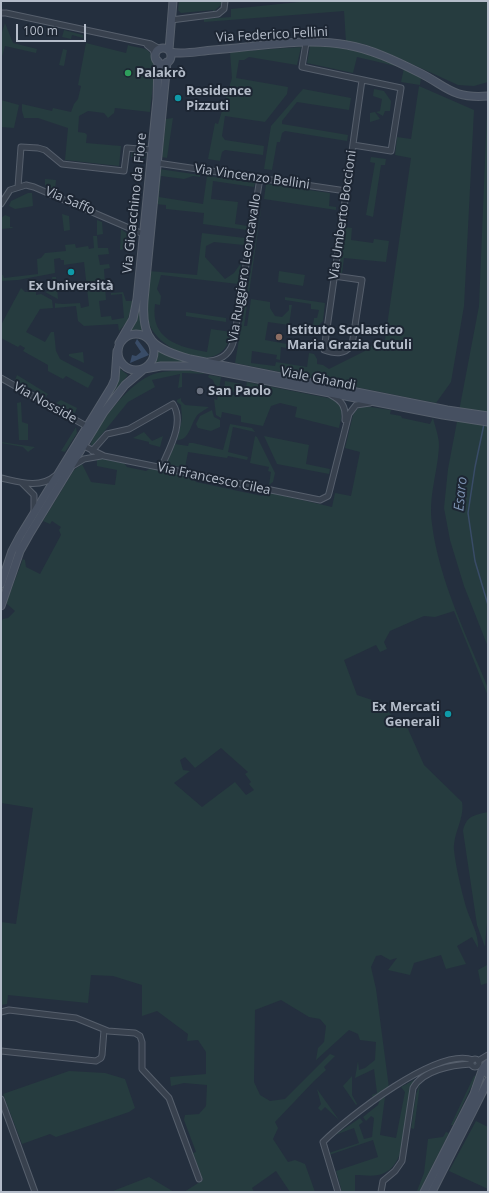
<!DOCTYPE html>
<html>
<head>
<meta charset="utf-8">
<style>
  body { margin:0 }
  #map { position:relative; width:489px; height:1193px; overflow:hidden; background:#242f3e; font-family:"Open Sans",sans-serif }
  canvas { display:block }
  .frame { position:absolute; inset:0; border:2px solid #b4bcc9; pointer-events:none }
  .scale { position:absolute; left:16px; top:24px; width:70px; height:18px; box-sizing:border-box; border:2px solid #b4bcc9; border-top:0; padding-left:5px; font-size:12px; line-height:14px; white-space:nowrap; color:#b4bcc9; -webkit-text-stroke:3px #1d2633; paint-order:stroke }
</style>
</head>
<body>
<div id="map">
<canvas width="489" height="1193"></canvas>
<div class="frame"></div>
<div class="scale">100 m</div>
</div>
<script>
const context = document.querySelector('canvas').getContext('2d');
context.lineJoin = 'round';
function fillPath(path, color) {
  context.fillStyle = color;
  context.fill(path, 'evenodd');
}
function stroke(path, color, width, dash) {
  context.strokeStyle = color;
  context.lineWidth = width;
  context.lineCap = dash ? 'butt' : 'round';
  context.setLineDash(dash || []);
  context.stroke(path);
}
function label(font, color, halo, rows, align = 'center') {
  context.font = font + ' "Open Sans",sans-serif';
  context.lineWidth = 4;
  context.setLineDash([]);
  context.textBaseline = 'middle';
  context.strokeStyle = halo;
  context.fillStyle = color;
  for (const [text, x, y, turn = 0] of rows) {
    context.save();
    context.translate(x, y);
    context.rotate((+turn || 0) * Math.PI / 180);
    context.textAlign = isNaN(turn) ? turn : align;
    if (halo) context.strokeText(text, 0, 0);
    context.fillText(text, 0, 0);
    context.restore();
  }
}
fillPath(new Path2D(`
  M179 1H222V4L213 12V10L181 13 178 10Z
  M309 1H488V82L474 86 458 85 390 54 364 44 346 42 344 11 204 22V19L231 17V9Z
  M5 23 13 43 37 49 36 53 5 46 1 60V35Z
  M64 30 83 35V38L72 35 71 39 62 37Z
  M86 43 126 53 128 45C133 47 142 47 147 50 159 57 151 99 150 112L115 108 114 113 108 118 104 113 88 111 79 116 78 132 85 133 87 135 86 143 121 146 119 166 65 160 68 128 38 118H24L22 111V104L52 111 53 108 71 112 74 104 78 99 81 86 78 85Z
  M310 46C348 46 389 56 421 78L420 85 401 82 404 68 357 57 353 73 307 63Z
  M301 47 297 65 249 57 244 60H239L236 78 288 87 287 94 265 122 225 116 222 136 225 140 264 146 263 155 225 150 222 152 220 161 208 159 215 123 218 124 232 78 230 52Z
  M63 49 67 50 64 66 59 65Z
  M419 86 474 110 464 306 451 382 436 403 235 363 262 204 244 326H247L251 299 270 302V308L275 316 282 317 289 310V305H292L289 325 268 322 265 340 287 344 286 348 281 347 280 360 276 359 277 355 252 351 251 363 275 366 276 362 307 367 309 353 314 354 317 359V364L323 365 329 369 365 351 370 346 384 347 411 158 395 155 397 137 411 139Z
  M488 88V647L464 586 450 540 444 508 448 469 479 306Z
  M303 89 351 98 349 110 297 102 282 121V124L348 135 347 141 285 131 282 133 280 142H277L272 170 264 169 271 126Z
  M374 89 384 91 391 101 390 111H385L383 116 376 112 380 111 382 99 373 96Z
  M1 100 19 105 14 128 1 127Z
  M375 112 380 119 370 122V113Z
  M173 118 167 158 162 157 166 119Z
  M132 152 146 153 145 158 131 157Z
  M371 157 386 159 385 165H381L373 217 366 215 375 163 370 162Z
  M159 169 200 175V177L193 176 184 179 161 176 159 197 203 204 207 176 255 183 254 187 213 181 211 199 238 202 235 224 247 226V230L203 224 204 213 166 209V205L155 204Z
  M45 179 56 180 55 190 45 185Z
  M266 184 330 193 329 206 336 207V210L264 199Z
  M28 193H32L33 206 15 209 9 206 11 201Z
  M62 214 69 216 70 230 64 231Z
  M5 215 10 217V227H13L12 228 1 229V218Z
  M97 220 102 222 103 234 97 235Z
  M345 227 352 228 351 240 373 243 374 239 389 241 386 262 344 258 342 273H338Z
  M121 229 129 235 127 248 120 250Z
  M202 233 245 238 244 245 214 242 206 246 205 257 225 279 234 273 241 263 238 284 161 275 157 289 161 296 160 305 155 304C150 340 179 347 207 352L211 329 231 332C225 378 163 354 150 326 143 309 148 289 149 271L197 275Z
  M93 236H97L98 248H108L109 254 98 255 100 265 109 264 110 268 104 269 106 300 99 301 101 317 111 316 112 320 124 318 122 294 111 295V293L123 292 126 301H133L127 322 119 331 118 324 84 326 78 321 76 306 55 308V303C62 305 74 303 80 303L81 308 89 306 84 262 64 265V260H61L60 258 54 259 55 273 18 280 1 281V275H3L4 278 38 274 37 259 41 258 45 253 66 251 65 245 75 244 76 248 88 246 89 249 94 248Z
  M279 271 305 275 303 286 278 282Z
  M52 277H56L58 299 45 292 50 291 53 288Z
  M21 288 25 292 36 291V295L41 294 52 300 53 308 40 309 26 332 45 342 51 332H54L56 351 60 359 94 377 88 388 66 376 63 379 48 371V365L23 351 25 348 20 345 18 347 1 338V325Z
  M285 297 325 303 323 321 318 326 317 336 312 335 314 318H317L319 310 311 309V304L285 300Z
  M139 307 142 332 130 331Z
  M186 312 226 318V322L186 316Z
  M157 351 188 363 154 364Z
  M83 352 84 363 69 356V354Z
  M120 369 128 375 112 394Z
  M189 370 206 374 182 373V387L178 388 180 374 152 380 155 387 128 402 94 444 90 446C98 423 127 386 149 376 161 370 176 371 189 370Z
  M17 375 48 394 46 397 15 380Z
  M209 375 221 377 219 389 216 388 215 394H213L211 386 215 385 213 380 208 377Z
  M225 381 242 384 240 393 224 390Z
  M247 382 333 399C345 406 342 416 339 428L295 417 297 407 280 403 271 406 263 426 241 422V416L222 412 221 418 216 415 214 399 217 400 219 392 244 397Z
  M181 398V401L185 405 209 407C204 411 199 412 196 417 191 424 189 441 177 440L182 419 181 405 177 402V400Z
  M61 400 77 408 75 413 56 403Z
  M21 402 22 422 28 424V440H19L17 403Z
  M364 406 391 410 390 414 401 416 402 418 430 424 433 418C435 426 439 437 439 445 438 472 428 496 432 524 439 581 467 636 488 688V696L454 611 435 617 424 616 390 631 384 642 387 649 380 652 376 645 344 660 357 695 378 702 400 723 408 729 424 765 462 802C465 818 453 833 454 850 456 868 461 889 466 907 470 920 479 934 478 948L472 937 457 946 466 964 446 969 441 955 414 963 410 975 388 970 397 958 390 960 381 955 376 956 371 967 376 989 389 1088 373 1098 372 1095 377 1093 374 1069 355 1078 358 1061 359 1070 365 1068 375 1060 376 1042 360 1040 358 1034 349 1030 316 1060 318 1048 324 1042 326 1026 320 1019 309 1017 281 1000 255 1010 254 1082 260 1095 270 1101 285 1099 330 1054 335 1056 324 1067 326 1070 314 1081 275 1122 278 1128 273 1139 288 1162 295 1160 305 1164 315 1192H290L276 1171 252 1188 254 1192H184L203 1180 193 1153 196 1152 184 1120 185 1115 199 1114 206 1106 207 1085 184 1083 171 1086 170 1077 206 1074V1052L198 1040 187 1041 188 1034 157 1011 142 1016V985L113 976 91 975 88 1003 8 995 7 1004 1 1005V922L16 924 33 808 1 803V622L3 619 8 618 15 611 7 604V601L23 559 25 560 26 567 40 574 61 535 59 530 61 527 52 521 50 524 43 521 74 470 82 464 91 482 115 485 117 470 97 466V458L124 463 127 467 146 471 151 468 192 477 196 482 262 496 267 492 332 507 335 493 351 496 360 452 345 448 353 415 358 408ZM221 748 248 772 245 774 251 782 249 784 254 790 246 795 235 782 202 807 174 783 190 771 183 770 180 760 185 757 195 768Z
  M212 410 214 417 220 420V427L211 431 198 428 196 424 200 416Z
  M230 424 252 428 255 432 233 427 228 452 248 457 247 460 228 456 227 458 188 452 185 468 166 464 175 444 188 446 189 443H193L223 450Z
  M76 427 77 433 65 452 61 451Z
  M144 432 152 441 163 436 160 447 149 444V442L133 438Z
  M255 436 257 437 275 473 273 482 269 485 271 472 268 471 269 467 250 463Z
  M264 436 309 445 306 464 330 469 329 474 277 464Z
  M1 442 35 447 28 452 23 447 1 443Z
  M488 812V911L485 947 477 925 463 831C466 816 474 815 488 812Z
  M487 965 488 983 481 985 478 970Z
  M69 1071 105 1073 125 1079 135 1108 129 1112 56 1137 50 1134 22 1144 3 1094Z
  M477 1075 453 1125H451L448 1131 474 1076Z
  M352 1076V1095L357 1104 356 1105 343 1086Z
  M416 1079C399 1102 414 1163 382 1174 374 1177 363 1175 355 1175V1192H342L336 1171 378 1157 373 1140 329 1155V1153L359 1143 354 1128 335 1135 360 1118 363 1122 359 1125 364 1139 372 1137 374 1118 371 1116 366 1121 363 1117 378 1105 380 1100 385 1097 380 1135 396 1138 405 1092 401 1087Z
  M420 1084 414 1129 411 1128 416 1094Z
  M317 1089 339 1120 325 1107 321 1111 318 1108 321 1104Z
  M476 1121 488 1127V1189L449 1171Z
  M446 1132 449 1133 419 1192 417 1191 424 1173 428 1139 443 1137Z
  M149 1177 174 1192H110L113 1191Z`), '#263c3f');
fillPath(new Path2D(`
  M137 339 149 355 130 363 132 355 136 356 141 352 135 343Z`), '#394c67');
stroke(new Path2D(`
  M484 424 475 467 468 513 475 561 488 605`), '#394c67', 1.5);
const street = new Path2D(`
  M1 13H6L151 44 160 49
  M171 20 218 14 224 9 225 1
  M306 43 302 67 401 88 391 151 353 145
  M147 45 153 50 156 57
  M157 163 346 191
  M18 187 21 147 38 148 45 150 62 164 124 171 127 148 152 150
  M1 204 10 190 26 185 34 187 143 234
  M334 276 362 280 352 345C344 355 335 354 324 350L362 80
  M209 361C223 360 231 353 234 339L260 178
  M1 378 88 427
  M331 395C343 401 346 408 345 420
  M84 446 104 456 320 500 328 496 329 493 349 414 356 405 370 403
  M92 451 107 434 129 429 173 404C185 423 169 449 161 468
  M74 465 84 459 101 456
  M1 478C19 482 40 489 55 476
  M22 483 34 495V510
  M1 1012 9 1010 76 1018 108 1031 135 1033 140 1036 142 1042V1069L169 1098 199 1179
  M1 1051 96 1061 101 1058 102 1055 104 1030
  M471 1063a4 4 0 1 1 8 0a4 4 0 1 1-8 0Z
  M478 1061 488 1055
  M1 1099 35 1192
  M338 1192 323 1142C347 1118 438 1046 473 1060
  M381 1192 383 1181 395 1171 402 1161 413 1088C423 1070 452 1065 471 1064`);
const secondary = new Path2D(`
  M155 56a8 8 0 1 1 16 0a8 8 0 1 1-16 0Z
  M169 50 173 1
  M170 52C184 55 199 51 213 50 255 47 305 37 347 45 371 49 396 61 418 72 447 86 451 99 488 96
  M167 62 144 300C141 340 153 349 190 359L447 410 488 416
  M118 352a18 18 0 1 1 36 0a18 18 0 1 1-36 0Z
  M119 343 133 319 137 299 157 99 158 61
  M1 584 12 551 20 536 112 386 115 379 117 351
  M1 606 20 551 29 535 104 412 125 385 144 369 161 366H191L443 415 488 422
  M488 1063 483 1068 484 1071 488 1074
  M424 1192 474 1094 483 1068
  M432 1192 488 1081`);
stroke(street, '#565f6c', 7);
stroke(secondary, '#565f6c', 9);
stroke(street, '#38414e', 5);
stroke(secondary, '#465061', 7);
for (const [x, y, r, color] of [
  [128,73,4,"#2e9e5b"],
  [178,98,4,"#0f9aa8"],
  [71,272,4,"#0f9aa8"],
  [279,337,4,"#8d6e63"],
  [200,391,4,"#6b7280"],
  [448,714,4,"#0f9aa8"]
]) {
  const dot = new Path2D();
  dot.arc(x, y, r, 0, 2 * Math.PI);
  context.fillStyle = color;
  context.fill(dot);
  stroke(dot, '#1d2633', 1.5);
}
label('13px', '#b4bcc9', '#1d2633', [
  ["Via Federico Fellini",272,35,-3],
  ["Via Vincenzo Bellini",252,177,8],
  ["Via Saffo",70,201,23],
  ["Via Gioacchino da Fiore",135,203,-84],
  ["Via Umberto Boccioni",343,215,-82],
  ["Via Ruggiero Leoncavallo",245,268,-81],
  ["Viale Ghandi",318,379,11],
  ["Via Nosside",45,403,29],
  ["Via Francesco Cilea",214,479,12]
]);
label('bold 13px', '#b4bcc9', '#1d2633', [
  ["Palakrò",136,73],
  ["Residence",186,91],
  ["Pizzuti",186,106],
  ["Ex Università",71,286,"center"],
  ["Istituto Scolastico",287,330],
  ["Maria Grazia Cutuli",287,345],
  ["San Paolo",208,391],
  ["Ex Mercati",440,707,"right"],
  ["Generali",440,722,"right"]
], 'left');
label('italic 14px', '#7c92b1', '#1d2633', [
  ["Esaro",461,494,-84]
]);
</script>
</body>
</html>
